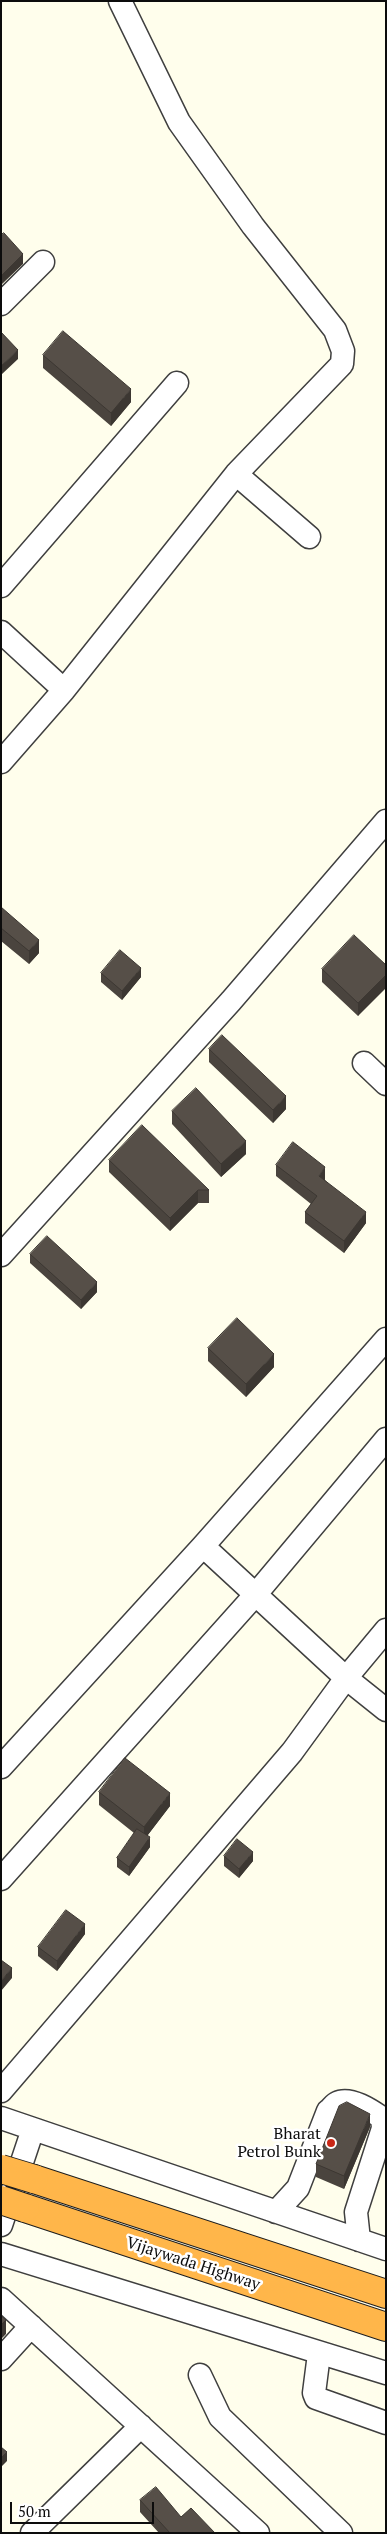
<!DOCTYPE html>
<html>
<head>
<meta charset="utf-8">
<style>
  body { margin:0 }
  #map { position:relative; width:387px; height:2534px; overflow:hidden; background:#fffeec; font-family:"PT Serif",serif }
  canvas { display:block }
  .frame { position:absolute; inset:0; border:2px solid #0c0c0c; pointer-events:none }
  .scale { position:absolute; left:10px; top:2502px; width:144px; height:22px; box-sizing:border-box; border:2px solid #0c0c0c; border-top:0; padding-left:6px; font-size:15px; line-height:18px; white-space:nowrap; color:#0c0c0c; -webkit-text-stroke:4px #fff; paint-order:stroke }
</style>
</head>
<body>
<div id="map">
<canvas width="387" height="2534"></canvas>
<div class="frame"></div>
<div class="scale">50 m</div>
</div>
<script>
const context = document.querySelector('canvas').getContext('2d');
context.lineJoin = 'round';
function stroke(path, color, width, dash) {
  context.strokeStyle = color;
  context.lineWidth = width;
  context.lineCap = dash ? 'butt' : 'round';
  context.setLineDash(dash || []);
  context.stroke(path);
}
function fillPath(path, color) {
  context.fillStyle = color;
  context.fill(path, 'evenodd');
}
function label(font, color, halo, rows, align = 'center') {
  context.font = font + ' "PT Serif",serif';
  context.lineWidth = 5;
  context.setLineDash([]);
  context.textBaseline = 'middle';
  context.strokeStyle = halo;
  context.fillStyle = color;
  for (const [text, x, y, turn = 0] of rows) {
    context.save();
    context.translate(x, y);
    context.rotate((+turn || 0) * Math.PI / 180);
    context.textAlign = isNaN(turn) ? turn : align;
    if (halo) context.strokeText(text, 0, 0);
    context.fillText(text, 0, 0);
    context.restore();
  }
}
const minor = new Path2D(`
  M1 304 43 262
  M236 474 309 537
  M1 586 177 383
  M1 632 64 690
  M1 762 64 690 236 474 342 364 343 351 335 330 253 226 179 122 120 1
  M364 1063 386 1084
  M1 1255 231 1001 386 821
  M203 1546 346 1678 386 1710
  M1 1767 203 1546 386 1339
  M1 1879 256 1594 386 1439
  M1 2091 292 1752 346 1678 386 1630
  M1 2118 386 2249
  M276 2212 298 2188 328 2111C331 2109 334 2104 337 2103 350 2096 372 2111 382 2118L383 2128 356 2212 359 2240
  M1 2225 33 2129
  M1 2254 386 2373
  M1 2299 258 2533
  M319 2354 314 2393 316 2398 386 2423
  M1 2359 31 2326
  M200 2375 220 2417 341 2533
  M32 2533 141 2426`);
const highway = new Path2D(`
  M34 2179 386 2294
  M25 2208 386 2327`);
stroke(minor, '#3f3f3f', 25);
stroke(highway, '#1d1d1d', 30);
stroke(minor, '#fff', 22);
stroke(highway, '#ffb64a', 28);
const highwayBridge = new Path2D(`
  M1 2169 34 2179
  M1 2200 25 2208`);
stroke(highwayBridge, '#1d1d1d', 30, []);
stroke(highwayBridge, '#ffb64a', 28);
fillPath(new Path2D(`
  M43 355 131 402 111 426 43 368Z
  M1 907 39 953 29 964 1 941Z
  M386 965 358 1016 322 982V969Z
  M101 973 141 977 122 1000 101 982Z
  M209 1049 286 1109 273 1123 209 1062Z
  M172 1111 246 1154 221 1177 172 1124Z
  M109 1160 209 1190V1203H198L170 1231 109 1172Z
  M276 1165 325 1179V1180L366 1223 344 1253 305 1223V1212L311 1204 276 1176Z
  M30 1254 97 1292 81 1309 30 1263Z
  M208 1348 274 1367 246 1397 208 1361Z
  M99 1792 170 1806 147 1836 150 1847 129 1876 117 1867V1858L134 1833 99 1805Z
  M224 1856 253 1861 239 1878 224 1866Z
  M85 1934 57 1971 38 1956V1947Z
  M370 2127 344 2189 316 2177V2164Z
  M140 2500 181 2517 215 2533H159L140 2512Z`), '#4a443e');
fillPath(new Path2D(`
  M23 254V264L1 285V276Z
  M18 350V359L1 375V366Z
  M131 389V402L111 426V413Z
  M39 940V953L29 964V951Z
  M141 968V977L122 1000V991Z
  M386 975V988L358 1016V1003Z
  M286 1096V1109L273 1123V1110Z
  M246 1141V1154L221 1177V1164Z
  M325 1167V1179L319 1187V1176Z
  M198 1190V1203L170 1231V1218Z
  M366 1212V1223L344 1253V1241Z
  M97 1282V1292L81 1309V1300Z
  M274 1354V1367L246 1397V1384Z
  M170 1793V1806L144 1840V1827Z
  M150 1837V1847L129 1876V1867Z
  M253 1852V1861L239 1878V1869Z
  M85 1924V1934L57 1971V1961Z
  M12 1968V1978L1 1991V1981Z
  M370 2114V2127L344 2189V2176Z
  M6 2320V2334L1 2339V2325Z
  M7 2452V2461L1 2467V2458Z`), '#3c3732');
const building = new Path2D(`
  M4 233 23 254 1 276V235Z
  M63 331 131 389 111 413 43 355Z
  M1 332 18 350 1 366Z
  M1 907 39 940 29 951 1 928Z
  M354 935 386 965V975L358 1003 322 969Z
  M120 950 141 968 122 991 101 973Z
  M222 1035 286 1096 273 1110 209 1049Z
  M196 1088 246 1141 221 1164 172 1111Z
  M142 1125 209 1190H198L170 1218 109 1160Z
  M293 1142 325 1167 319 1176 366 1212 344 1241 305 1212 317 1196 276 1165Z
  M47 1236 97 1282 81 1300 30 1254Z
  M237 1318 274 1354 246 1384 208 1348Z
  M125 1758 170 1793 144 1827 99 1792Z
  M137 1829 150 1837 129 1867 117 1858Z
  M237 1839 253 1852 239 1869 224 1856Z
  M66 1910 85 1924 57 1961 38 1947Z
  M1 1960 12 1968 1 1981Z
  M347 2102 370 2114 344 2176 316 2164 339 2106Z
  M1 2316 6 2320 1 2325Z
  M1 2447 7 2452 1 2458Z
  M156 2487 181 2517 191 2508 215 2533H170L140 2500Z`);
fillPath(building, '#564f48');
stroke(building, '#3c3732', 1);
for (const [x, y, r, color] of [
  [331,2143,5,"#ca2716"]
]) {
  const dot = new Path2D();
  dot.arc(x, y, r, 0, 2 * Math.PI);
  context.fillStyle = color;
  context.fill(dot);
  stroke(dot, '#fff', 2);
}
label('16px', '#0c0c0c', '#fff', [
  ["Bharat",321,2134],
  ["Petrol Bunk",321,2152]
], 'right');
label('16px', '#0c0c0c', '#fff', [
  ["Vijaywada Highway",193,2264,18]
]);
</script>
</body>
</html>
